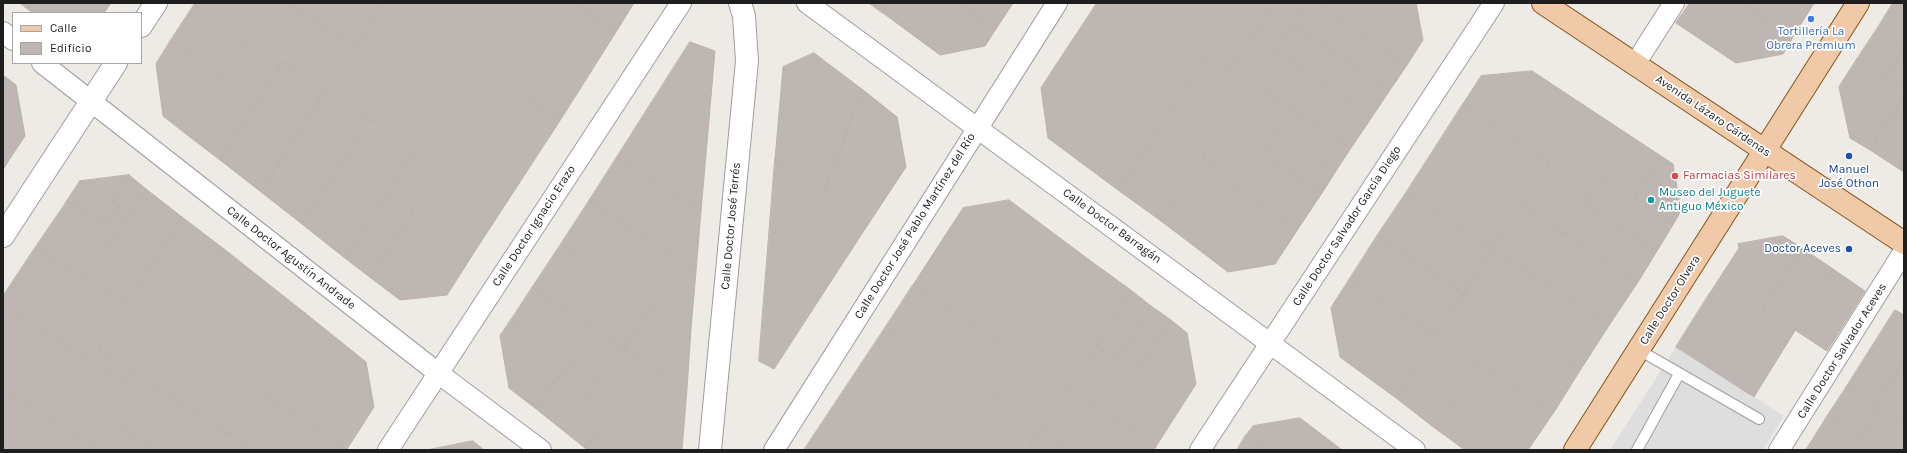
<!DOCTYPE html>
<html>
<head>
<meta charset="utf-8">
<style>
  body { margin:0 }
  #map { position:relative; width:1907px; height:453px; overflow:hidden; background:#eeeae6; font-family:Karla,sans-serif }
  canvas { display:block }
  .frame { position:absolute; inset:0; border:4px solid #1e1e1e; pointer-events:none }
  .legend { position:absolute; left:12px; top:12px; width:130px; height:52px; box-sizing:border-box; background:#fff; border:1px solid #a5a5a5; margin:0; padding:5px 7px; list-style:none; font-size:12px; color:#1e1e1e }
  .legend li { display:flex; align-items:center; gap:8px; height:20px }
  .legend b { width:20px; border:1px solid #a5a5a5 }
</style>
</head>
<body>
<div id="map">
<canvas width="1907" height="453"></canvas>
<div class="frame"></div>
<ul class="legend">
<li><b style="height:5px;background:#f0caa8"></b>Calle</li>
<li><b style="height:11px;background:#beb6b3"></b>Edificio</li>
</ul>
</div>
<script>
const context = document.querySelector('canvas').getContext('2d');
context.lineJoin = 'round';
function fillPath(path, color) {
  context.fillStyle = color;
  context.fill(path, 'evenodd');
}
function stroke(path, color, width, dash) {
  context.strokeStyle = color;
  context.lineWidth = width;
  context.lineCap = dash ? 'butt' : 'round';
  context.setLineDash(dash || []);
  context.stroke(path);
}
function label(font, color, halo, rows, align = 'center') {
  context.font = font + ' Karla,sans-serif';
  context.lineWidth = 3.5;
  context.setLineDash([]);
  context.textBaseline = 'middle';
  context.strokeStyle = halo;
  context.fillStyle = color;
  for (const [text, x, y, turn = 0] of rows) {
    context.save();
    context.translate(x, y);
    context.rotate((+turn || 0) * Math.PI / 180);
    context.textAlign = isNaN(turn) ? turn : align;
    if (halo) context.strokeText(text, 0, 0);
    context.fillText(text, 0, 0);
    context.restore();
  }
}
fillPath(new Path2D(`
  M1676 347 1784 416 1763 450H1610Z`), '#dedede');
const building = new Path2D(`
  M20 3H111L104 13H33Z
  M195 3H287L357 46 382 4 561 119 503 208 370 119 194 5Z
  M287 3H381L382 4 357 46Z
  M381 3H572L616 32 561 119Z
  M572 3H634L616 32Z
  M869 3H890L883 13Z
  M890 3H955L996 29 985 46 940 55 883 13Z
  M955 3H1013L996 29Z
  M1097 3H1243L1118 190 1048 138 1041 88Z
  M1243 3H1275L1228 72 1207 58Z
  M1275 3H1306L1250 87 1228 72Z
  M1306 3H1316L1407 65 1390 90 1292 24Z
  M1316 3H1416L1423 40 1407 65Z
  M1690 3H1753L1749 9 1793 37 1783 54 1736 63 1676 23Z
  M1753 3H1814L1793 37 1749 9Z
  M1893 3H1899L1904 6V47L1877 29Z
  M194 5 247 40 223 78 171 40Z
  M1292 24 1390 90 1372 117 1275 49Z
  M1877 29 1904 47 1886 76 1857 59Z
  M171 40 223 78 186 134 163 116 156 64Z
  M247 40 282 62 220 160 186 134Z
  M690 42 715 51 701 211 617 157Z
  M1904 47V86L1886 76Z
  M1275 49 1372 117 1351 148 1252 83Z
  M814 53 867 93 854 111 823 196 775 159 783 67Z
  M1207 57 1250 87 1161 221 1118 190Z
  M1857 59 1904 86V95L1870 150 1850 138 1839 87Z
  M282 62 325 90 261 192 220 160Z
  M1532 71 1629 135 1565 234 1521 205 1550 162 1463 104 1481 76Z
  M3 75 16 85 25 136 9 160 3 156Z
  M1252 83 1351 148 1336 171 1237 107Z
  M325 90 370 119 302 224 261 192Z
  M867 93 897 117 906 167 865 229 823 196 854 111Z
  M1904 95V118L1894 111Z
  M1463 104 1550 162 1492 249 1406 193Z
  M1237 107 1276 132 1262 154 1322 193 1298 229 1233 186 1236 182 1203 158Z
  M1894 111 1904 118V172L1870 150Z
  M370 119 415 150 346 259 302 224Z
  M1276 132 1336 171 1322 193 1262 154Z
  M1629 135 1661 156 1634 197 1602 176Z
  M415 150 503 208 475 251 387 194Z
  M3 156 9 160 3 170Z
  M1661 156 1673 164 1681 211 1674 223 1634 197Z
  M617 157 701 211 696 271 589 201Z
  M1203 158 1236 182 1194 246 1161 221Z
  M775 159 865 229 774 369 759 361Z
  M129 175 146 189 111 245 92 234 103 217 109 221 119 206 113 202Z
  M129 175 113 202 80 181Z
  M1602 176 1674 223 1657 251 1584 205Z
  M80 181 119 206 109 221 103 217 101 220 67 201Z
  M1233 186 1298 229 1275 264 1228 272 1194 246Z
  M146 189 182 217 149 269 111 245Z
  M1406 193 1492 249 1464 293 1377 236Z
  M387 194 414 211 371 278 346 259Z
  M1009 200 1088 259 1023 357 913 285 963 208Z
  M67 201 101 220 92 234 59 213Z
  M589 201 696 271 691 329 561 244Z
  M1521 205 1638 282 1610 324 1492 249Z
  M1584 205 1657 251 1638 282 1565 234Z
  M414 211 475 251 447 295 400 300 371 278Z
  M59 213 149 269 127 303 35 248Z
  M182 217 224 249 141 377 98 349Z
  M1377 236 1464 293 1436 336 1349 280Z
  M1783 236 1802 248 1756 321 1710 293 1739 248 1738 244Z
  M561 244 652 304 624 348 532 288Z
  M35 248 127 303 98 349 141 377 134 388 3 306V296Z
  M1802 248 1833 269 1788 342 1756 321Z
  M224 249 305 313 229 434 141 378Z
  M1492 249 1610 324 1581 369 1464 293Z
  M1088 259 1132 291 1042 432 995 401Z
  M1833 269 1865 291 1827 351 1795 330Z
  M1349 280 1436 336 1396 398 1340 357 1331 308Z
  M913 285 1023 357 995 401 885 328Z
  M532 288 624 348 597 381 511 320Z
  M1132 291 1151 306 1118 359 1097 346Z
  M1464 293 1506 320 1436 429 1396 398Z
  M1710 293 1788 342 1754 397 1676 347Z
  M652 304 691 329 687 389 624 348Z
  M3 306 134 388 95 447 3 389Z
  M1151 306 1171 320 1138 371 1118 359Z
  M1895 310 1904 315V359L1875 404 1847 386Z
  M305 313 366 362 374 407 347 449 257 390Z
  M511 320 570 362 535 408 509 388 500 336Z
  M1171 320 1187 333 1196 384 1185 401 1138 371Z
  M1506 320 1581 369 1554 412 1478 363Z
  M885 328 1040 430 1027 450H804Z
  M1097 346 1185 401 1157 445 1069 389Z
  M624 348 687 389 682 450H654L586 395Z
  M1904 359V422L1875 404Z
  M570 362 597 381 586 395 611 415 585 448 535 408Z
  M1478 363 1554 412 1528 450H1465L1436 429Z
  M141 378 229 434 253 450H156L112 422Z
  M1847 386 1881 408 1862 437 1828 415Z
  M3 389 95 447 93 450H3Z
  M1069 389 1157 445 1154 450H1070L1042 432Z
  M257 390 347 449 346 450H253L229 434Z
  M1881 408 1904 422V450H1883L1862 437Z
  M611 415 654 450H587L585 448Z
  M1828 415 1862 437 1883 450H1806Z
  M1300 418 1325 437 1315 450H1269L1246 435 1253 426Z
  M112 422 156 450H93Z
  M1040 430 1042 432 1070 450H1027Z
  M1246 435 1269 450H1237Z
  M1325 437 1342 450H1315Z
  M473 441 484 450H427Z`);
fillPath(building, '#beb6b3');
stroke(building, '#beb1aa', 1);
const service = new Path2D(`
  M1639 350 1759 419
  M1637 450 1679 374`);
const minor = new Path2D(`
  M807 3 1415 450
  M3 32 13 40
  M42 63 438 373 541 450
  M1635 64 1674 3
  M388 450 681 3
  M774 450 1057 3
  M1200 450 1494 3
  M1779 450 1904 251`);
const tertiary = new Path2D(`
  M141 26 156 3
  M3 236 116 63
  M710 450 747 61 744 16 740 3`);
const primary = new Path2D(`
  M1543 3 1904 243
  M1575 450 1858 3`);
stroke(service, '#9f9f9f', 12);
stroke(minor, '#9f9f9f', 22);
stroke(tertiary, '#9f9f9f', 24);
stroke(primary, '#865412', 24);
stroke(service, '#fff', 10);
stroke(minor, '#fff', 20);
stroke(tertiary, '#fff', 22);
stroke(primary, '#f0caa8', 22);
for (const [x, y, r, color] of [
  [1811,19,4,"#3f7fe0"],
  [1849,156,4,"#1a4fb4"],
  [1675,176,4,"#e0444e"],
  [1651,200,4,"#0f9aa8"],
  [1849,249,4,"#1a4fb4"]
]) {
  const dot = new Path2D();
  dot.arc(x, y, r, 0, 2 * Math.PI);
  context.fillStyle = color;
  context.fill(dot);
  stroke(dot, '#fff', 1.5);
}
label('12px', '#366cbe', '#fff', [
  ["Tortillería La",1811,32],
  ["Obrera Premium",1811,46]
]);
label('12px', '#1e1e1e', '#fff', [
  ["Avenida Lázaro Cárdenas",1713,116,34],
  ["Calle Doctor Ignacio Erazo",534,226,-57],
  ["Calle Doctor José Terrés",731,226,-85],
  ["Calle Doctor José Pablo Martínez del Río",915,226,-58],
  ["Calle Doctor Barragán",1112,226,36],
  ["Calle Doctor Salvador García Diego",1347,226,-57],
  ["Calle Doctor Agustín Andrade",291,258,38],
  ["Calle Doctor Olvera",1670,300,-58],
  ["Calle Doctor Salvador Aceves",1842,351,-58]
]);
label('12px', '#164399', '#fff', [
  ["Manuel",1849,170],
  ["José Othon",1849,184],
  ["Doctor Aceves",1841,249,"right"]
]);
label('12px', '#be3a42', '#fff', [
  ["Farmacias Similares",1683,176]
], 'left');
label('12px', '#0d838f', '#fff', [
  ["Museo del Juguete",1659,193],
  ["Antiguo México",1659,207]
], 'left');
</script>
</body>
</html>
